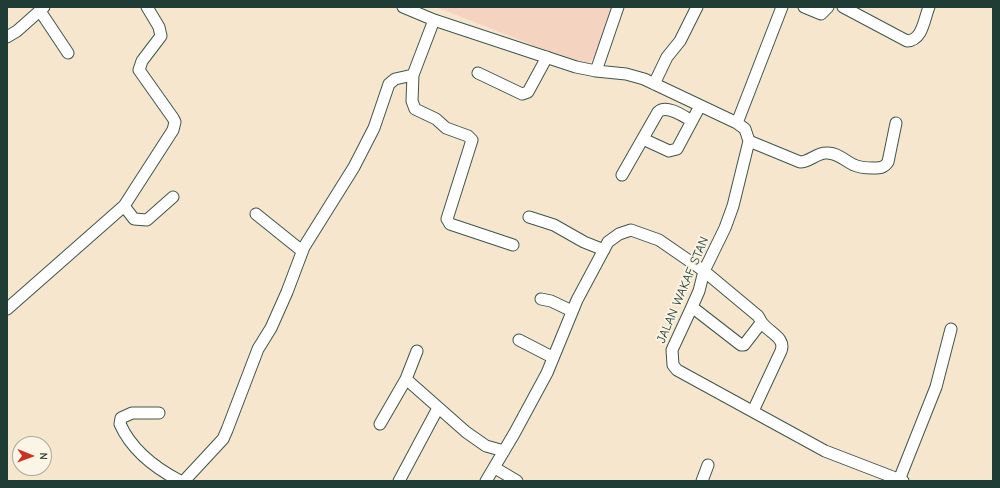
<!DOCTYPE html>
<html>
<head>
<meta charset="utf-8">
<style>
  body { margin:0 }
  #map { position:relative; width:1000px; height:488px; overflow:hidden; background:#f6e6cd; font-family:"Comic Neue",sans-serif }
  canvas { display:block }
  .frame { position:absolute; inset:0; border:8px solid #1f3d34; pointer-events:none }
  .north { position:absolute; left:12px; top:436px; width:40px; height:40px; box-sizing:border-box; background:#fcf5e5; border:1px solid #a4ab9e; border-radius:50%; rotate:91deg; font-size:11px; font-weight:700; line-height:16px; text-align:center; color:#1f3d34 }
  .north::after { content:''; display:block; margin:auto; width:14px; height:18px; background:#c8321e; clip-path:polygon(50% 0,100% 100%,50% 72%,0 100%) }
</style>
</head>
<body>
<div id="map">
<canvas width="1000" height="488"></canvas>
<div class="frame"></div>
<div class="north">N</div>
</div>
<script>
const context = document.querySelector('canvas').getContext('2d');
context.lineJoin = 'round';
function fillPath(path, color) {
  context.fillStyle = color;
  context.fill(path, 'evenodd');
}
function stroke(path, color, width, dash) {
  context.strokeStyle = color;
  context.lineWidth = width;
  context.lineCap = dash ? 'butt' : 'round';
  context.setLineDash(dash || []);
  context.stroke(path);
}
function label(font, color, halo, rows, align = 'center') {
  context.font = font + ' "Comic Neue",sans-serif';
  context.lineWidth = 3.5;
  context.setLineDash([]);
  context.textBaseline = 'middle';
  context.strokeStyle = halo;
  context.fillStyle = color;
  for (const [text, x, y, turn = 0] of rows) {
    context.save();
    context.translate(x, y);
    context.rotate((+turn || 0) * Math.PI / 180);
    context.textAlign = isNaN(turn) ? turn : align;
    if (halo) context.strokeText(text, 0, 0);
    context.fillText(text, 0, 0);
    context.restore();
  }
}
fillPath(new Path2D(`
  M436 7H614L595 56 586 66Z`), '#f4d3c1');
const minor = new Path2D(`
  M403 7 434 20 576 67 596 71 626 74 644 79 737 123 745 129 749 141 733 206 725 228 704 271 699 291 691 309 672 350 673 365 677 370 825 451 903 481
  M804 7 821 14 828 7
  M843 7 907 41C923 40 924 19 929 7
  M40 11 68 53
  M7 37 17 31 44 7
  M596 71 618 7
  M478 73 522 94 528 92 547 57
  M413 75 412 101 415 109 436 119 446 128 468 136 472 140 447 219 450 224 513 245
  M654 84 667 57 680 41 697 7
  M737 123 782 7
  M643 139 669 151 677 149 700 106
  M749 141 800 162C810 162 816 153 826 153 837 152 845 161 854 165 860 168 866 168 873 168 880 168 884 168 888 162L896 123
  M622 175 658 112C667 104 683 116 692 121
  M124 206 134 219 147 220 173 197
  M256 214 302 251
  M529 217 554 225 584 242 604 250
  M541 299 551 301 572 311
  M692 307 741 345H744L761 323
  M7 309 124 206 173 130 175 122 173 118 139 70 142 61 161 36 159 27 147 7
  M519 340 552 357
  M417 351 406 379 466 432 486 446 504 451
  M159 413H132L121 418 120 424C132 451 155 468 180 481
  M380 424 406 379
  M495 468 517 481
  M899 480 936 387 951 329
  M184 481 223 439 227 430 258 349 271 328 287 292 304 247 354 167 374 128 389 84 395 79 413 75 434 20
  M399 481 438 408
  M486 481 514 434 547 373 577 300 608 242 619 234 631 230 659 240 704 271 758 316C760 319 761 322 763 324 770 333 786 338 781 351L753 411
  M702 481 708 465`);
stroke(minor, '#3f564b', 13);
stroke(minor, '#fff', 11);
label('13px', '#1f3d34', '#fcf5e5', [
  ["JALAN WAKAF STAN",683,290,-67]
]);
</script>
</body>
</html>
